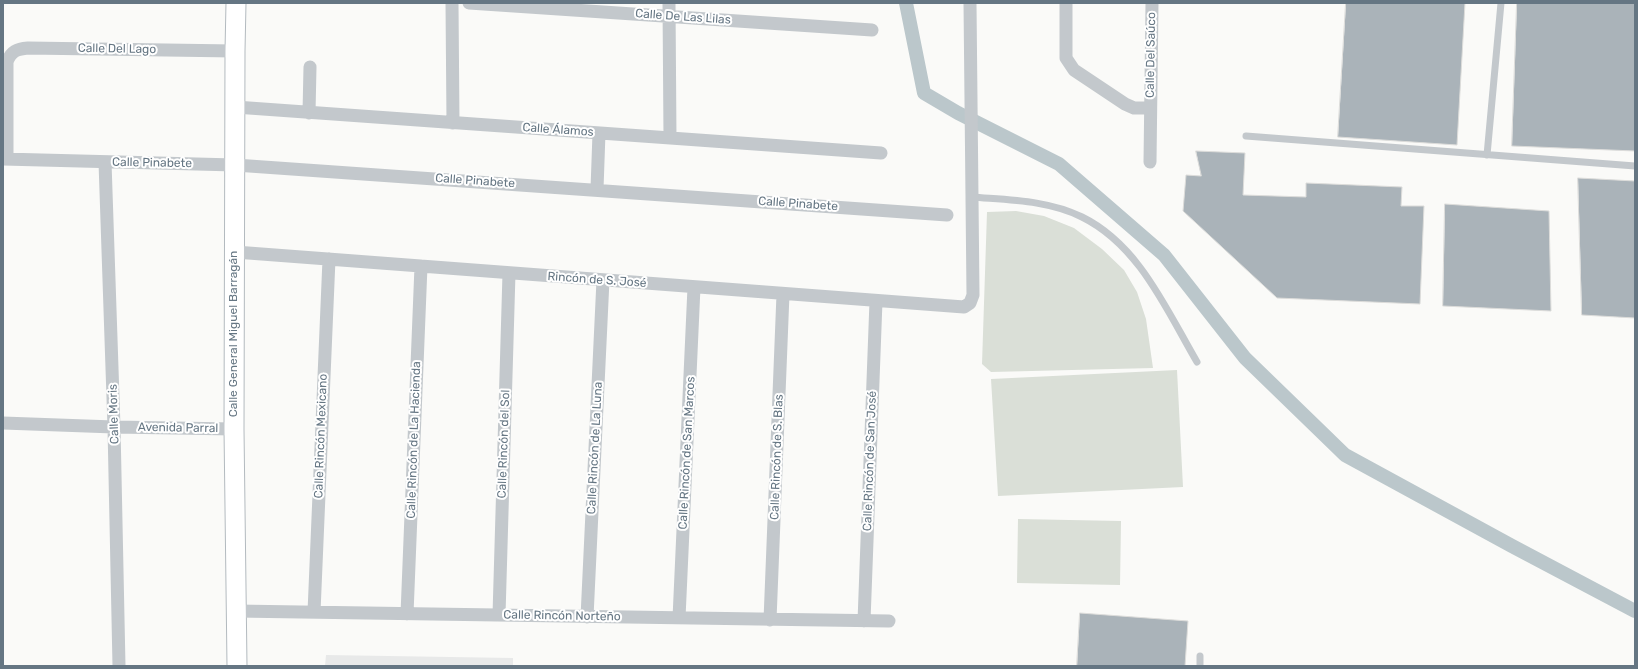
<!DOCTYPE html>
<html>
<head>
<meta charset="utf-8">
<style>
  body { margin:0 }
  #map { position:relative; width:1638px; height:669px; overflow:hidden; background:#fafaf8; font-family:Rubik,sans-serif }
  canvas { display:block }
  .frame { position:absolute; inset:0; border:4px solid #657683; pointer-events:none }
</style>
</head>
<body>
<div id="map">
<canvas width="1638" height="669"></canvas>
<div class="frame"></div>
</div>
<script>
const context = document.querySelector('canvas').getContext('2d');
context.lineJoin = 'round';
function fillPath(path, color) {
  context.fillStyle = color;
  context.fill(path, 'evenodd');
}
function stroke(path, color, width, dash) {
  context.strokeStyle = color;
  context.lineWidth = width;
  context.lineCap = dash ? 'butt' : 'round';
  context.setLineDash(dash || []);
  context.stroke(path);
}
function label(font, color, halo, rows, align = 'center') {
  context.font = font + ' Rubik,sans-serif';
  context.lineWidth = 4;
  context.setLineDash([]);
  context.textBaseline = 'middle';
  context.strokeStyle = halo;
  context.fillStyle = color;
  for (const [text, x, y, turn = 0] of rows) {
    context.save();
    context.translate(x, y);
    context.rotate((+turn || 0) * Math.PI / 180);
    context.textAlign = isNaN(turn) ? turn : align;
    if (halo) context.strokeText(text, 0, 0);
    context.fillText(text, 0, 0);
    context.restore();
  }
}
fillPath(new Path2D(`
  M326 655 513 658V666H325Z`), '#e8e9e9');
fillPath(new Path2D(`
  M1016 211 1044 216 1074 228 1102 249 1124 270 1137 292 1146 319 1153 368 991 372 982 364 987 212Z
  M1177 370 1183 487 998 496 991 379Z
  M1018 519 1121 521 1120 585 1017 583Z`), '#dadfd7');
stroke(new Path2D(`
  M906 3 924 93 958 113 1059 164 1164 255 1245 358 1345 455 1512 546 1635 611`), '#bbc7cb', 14);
const building = new Path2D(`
  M1346 3H1465L1457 145 1338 137Z
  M1517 3H1635V151L1512 146Z
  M1196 151 1245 153 1243 195 1306 197V183L1402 187 1401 206H1424L1420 304 1277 298 1183 211 1186 175 1201 176Z
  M1578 178 1635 181V318L1582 315Z
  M1445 204 1549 211 1551 311 1443 306Z
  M1080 613 1188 621 1185 666H1077Z`);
fillPath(building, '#aab3b9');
stroke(building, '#dcdcda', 1);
const secondary = new Path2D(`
  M236 3 235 51 234 429 237 666`);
stroke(secondary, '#b3babf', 21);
stroke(new Path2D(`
  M1246 136 1635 166
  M1487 155 1501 3
  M972 197C1008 200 1048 200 1082 217 1139 245 1166 309 1197 362
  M1200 656V666`), '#c3c8cc', 7);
stroke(new Path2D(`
  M452 3 453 123
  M469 3 872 30
  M669 3 670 138
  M1066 3V58L1074 70 1125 104 1134 108H1150
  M235 107 881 153
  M309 113 310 67
  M3 159 235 165 947 215
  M7 159V62C11 51 17 49 28 48L235 51
  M105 162 114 427 119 666
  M1150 162 1152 3
  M597 189 599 133
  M235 252 964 307 970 303 973 295 970 3
  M3 423 114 427 234 429
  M236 611 889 621
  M314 612 329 259
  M407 614 421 266
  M499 615 509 273
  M587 617 603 280
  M679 618 694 287
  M770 620 783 294
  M864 621 876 301`), '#c3c8cc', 13);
stroke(secondary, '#fff', 19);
label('12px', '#657683', '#fff', [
  ["Calle De Las Lilas",683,17,4],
  ["Calle Del Lago",117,49,1],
  ["Calle Del Saúco",1151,55,-89],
  ["Calle Álamos",558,130,4],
  ["Calle Pinabete",152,163,1],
  ["Calle Pinabete",475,181,4],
  ["Calle Pinabete",798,204,4],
  ["Rincón de S. José",597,280,4],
  ["Calle General Miguel Barragán",234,334,-90],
  ["Calle Moris",114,414,-92],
  ["Avenida Parral",178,428,1],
  ["Calle Rincón Mexicano",321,436,-88],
  ["Calle Rincón de La Hacienda",414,440,-88],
  ["Calle Rincón del Sol",504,444,-88],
  ["Calle Rincón de La Luna",595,448,-87],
  ["Calle Rincón de San Marcos",687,453,-87],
  ["Calle Rincón de S. Blas",777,457,-88],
  ["Calle Rincón de San José",870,461,-88],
  ["Calle Rincón Norteño",562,616,1]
]);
</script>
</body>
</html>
